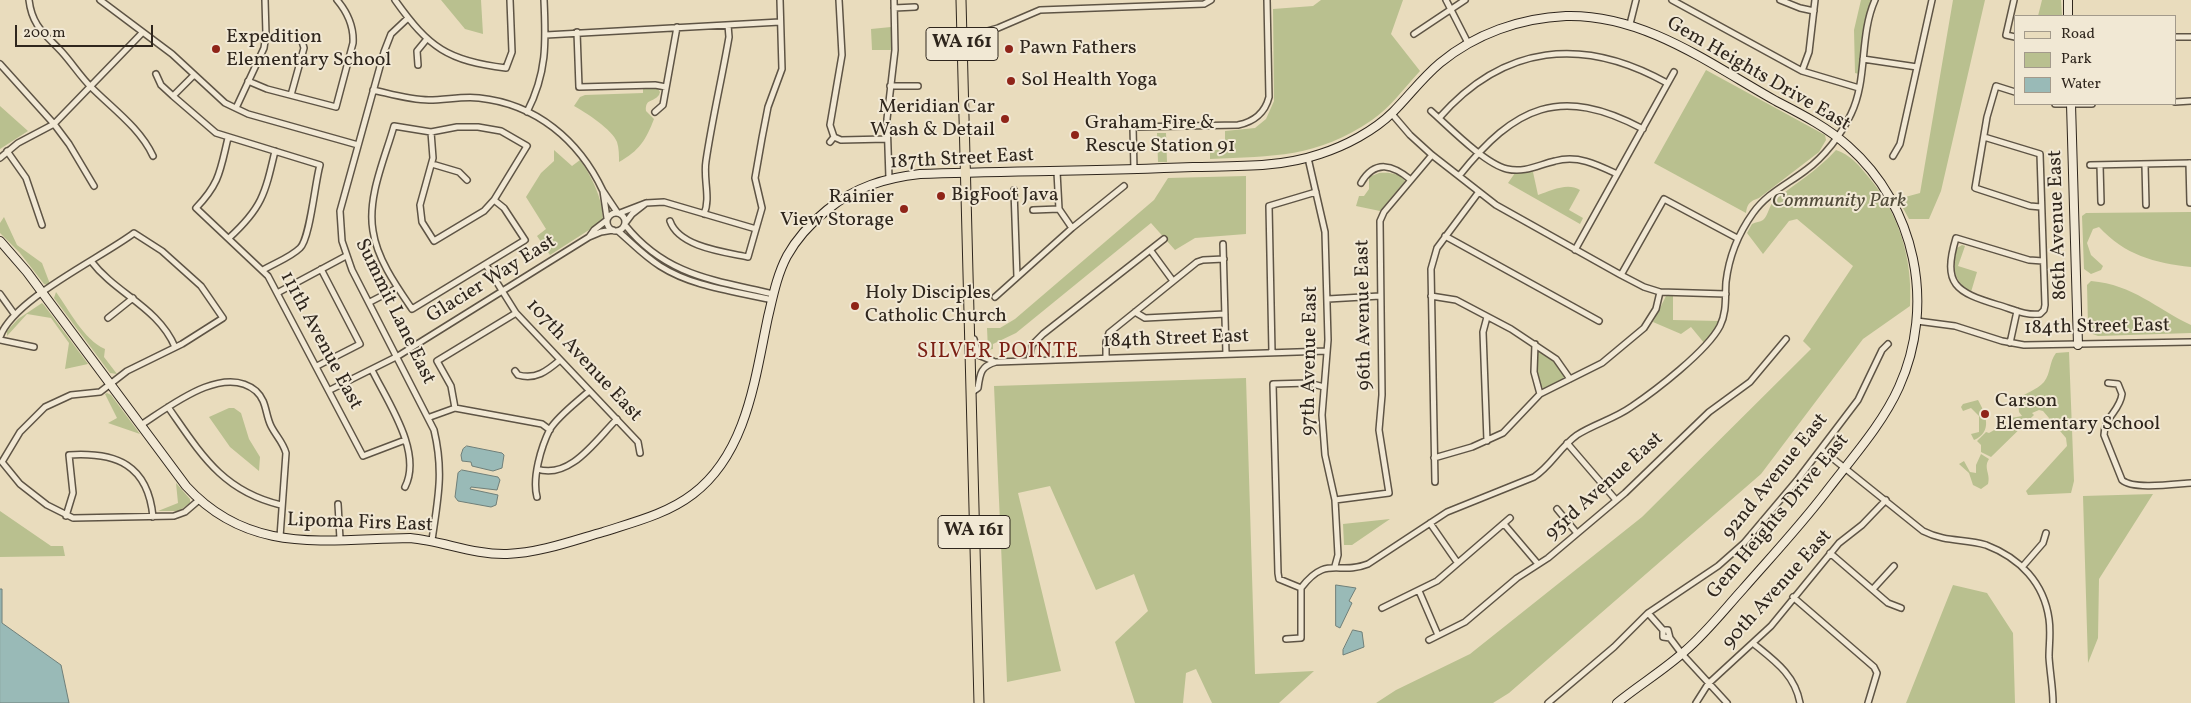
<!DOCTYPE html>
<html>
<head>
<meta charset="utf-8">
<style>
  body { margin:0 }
  #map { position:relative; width:2191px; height:703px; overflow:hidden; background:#e9dcbd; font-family:Vollkorn,serif }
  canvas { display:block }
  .legend { position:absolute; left:2014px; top:15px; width:162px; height:90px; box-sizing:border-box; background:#f1e8d4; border:1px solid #a39a8b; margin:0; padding:6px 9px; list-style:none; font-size:15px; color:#2f261d }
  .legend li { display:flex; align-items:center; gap:10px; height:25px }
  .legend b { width:25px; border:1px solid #a39a8b }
  .scale { position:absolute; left:15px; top:25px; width:138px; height:22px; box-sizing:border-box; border:2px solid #2f261d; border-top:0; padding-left:6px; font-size:15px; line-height:18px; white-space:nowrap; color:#2f261d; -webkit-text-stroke:4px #f1e8d4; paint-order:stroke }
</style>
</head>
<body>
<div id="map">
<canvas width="2191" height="703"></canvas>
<ul class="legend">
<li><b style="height:6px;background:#e9dcbd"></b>Road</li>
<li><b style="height:14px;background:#b9c08f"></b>Park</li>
<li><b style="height:14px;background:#99bab7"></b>Water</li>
</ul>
<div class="scale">200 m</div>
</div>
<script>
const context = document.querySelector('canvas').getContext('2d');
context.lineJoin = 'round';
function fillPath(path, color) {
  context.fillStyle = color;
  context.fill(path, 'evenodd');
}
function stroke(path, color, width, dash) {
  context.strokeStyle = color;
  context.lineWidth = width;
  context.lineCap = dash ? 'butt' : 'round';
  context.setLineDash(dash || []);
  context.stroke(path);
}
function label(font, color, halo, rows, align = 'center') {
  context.font = font + ' Vollkorn,serif';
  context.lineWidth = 4;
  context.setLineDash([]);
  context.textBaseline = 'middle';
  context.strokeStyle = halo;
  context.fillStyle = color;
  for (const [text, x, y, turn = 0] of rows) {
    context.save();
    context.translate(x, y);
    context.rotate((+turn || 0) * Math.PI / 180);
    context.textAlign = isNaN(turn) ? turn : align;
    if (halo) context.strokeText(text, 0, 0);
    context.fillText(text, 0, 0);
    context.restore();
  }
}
fillPath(new Path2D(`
  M441 0H481L483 34 465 29Z
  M1321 0H1403L1391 34 1420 71C1405 87 1390 108 1372 120 1316 158 1274 156 1210 159V152L1225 147V131L1255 128 1266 119 1274 101 1273 9 1313 6Z
  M1861 0H1872L1867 15 1859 74 1855 73 1854 30Z
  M1953 0H1985L1941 191 1929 219H1909L1898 199 1920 193Z
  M2042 0H2061L2062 16H2038Z
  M891 27V50H872L871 29Z
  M1706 70 1825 135 1826 140 1819 152 1759 198C1750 201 1747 204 1746 213L1654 163Z
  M657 87 660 92 659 95C653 103 645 98 646 111L654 119C646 140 639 151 619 162 619 156 619 148 617 142 613 130 585 112 574 106L580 97 585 95 643 93V88Z
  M0 106 28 131 0 149Z
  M1157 133H1166L1167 162H1158Z
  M554 150 572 166 580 160C592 177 603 199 603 221L550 255 537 236 546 229 526 197 541 173 554 161Z
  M1836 150C1850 155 1857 163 1866 174 1898 210 1913 258 1910 306L1863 339 1761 474 1509 693 1493 703H1376L1396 690 1470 654 1642 517 1811 349 1803 341 1853 266 1797 219 1789 221 1763 254 1747 233 1752 224C1756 222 1760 222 1763 220 1769 215 1768 206 1775 200 1796 183 1818 170 1836 150Z
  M1533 172 1538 195C1551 191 1567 182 1580 190L1569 210 1583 218 1580 224 1508 183 1515 173Z
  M1379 173C1389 172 1400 173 1405 181L1380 211 1356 206 1359 196H1364L1369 189V177Z
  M1246 176V234L1195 238 1175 250 1151 223 1016 333 993 344V349L988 350 987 328H1000L1015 319 1154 200 1168 178Z
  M2191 212V267C2154 263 2125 255 2099 227L2093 229 2087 243 2091 255 2103 266 2101 270 2091 274 2084 269 2082 216 2086 213Z
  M4 217 17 245 42 263 50 284 48 285 44 284 20 253 0 233V223Z
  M1962 245 1965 246 1958 266 1977 272 1971 292C1953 282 1952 265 1957 248Z
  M2091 281C2134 285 2155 308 2191 325V333L2098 336 2090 333 2088 326 2087 285Z
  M56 292C70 311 83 339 105 349L104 357 117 374 110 373 54 298Z
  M1666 296H1673V320L1720 321 1705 344 1691 327 1681 334 1653 322Z
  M42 303 44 305 88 364 65 369 69 343 51 318 27 314 7 336V331L18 319Z
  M1541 351 1555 361 1565 375 1564 379 1545 389 1540 386 1536 371 1537 354Z
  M2069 352 2074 481 2071 493 2028 495 2026 491 2067 446 2066 438 2043 411 2039 410 2032 413 2034 415 1991 457 1981 452V445L1977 441 1986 432 1989 433 1996 429 2005 430 2011 425V418L2022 416 2019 412 2018 400C2025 392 2036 391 2044 382 2051 373 2049 362 2056 353Z
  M1246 378 1255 674 1314 671 1279 703H1212L1196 669 1186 673 1183 703H1135L1115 642 1148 611 1134 574 1096 590 1050 486 1018 493 1061 671 1007 682 994 386Z
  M107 393 111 395 140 434 108 423 117 418 105 394Z
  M1978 400C1986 414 1993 432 1974 440L1971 434 1979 432V416L1971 408 1963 411 1961 407 1963 404Z
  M229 408H234L241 413 249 439 260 457 259 471 230 447 209 417Z
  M1981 454 1989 459C1983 468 1991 474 1988 484L1981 489 1973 485 1969 473 1959 464 1964 461 1970 472 1976 473V465Z
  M176 483 190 499V503L179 511H158L178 503Z
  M2153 494 2099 579 2098 638 2088 663 2083 496Z
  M0 511 51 546H63L65 556 0 557Z
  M1390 519 1352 545H1344L1343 524Z
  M1953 585 1987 593 2013 633 2015 703H1906Z`), '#b9c08f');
const water = new Path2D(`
  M467 446 502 453 504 455 502 468 493 471 472 466 471 462 462 461 461 455 463 449Z
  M462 470 498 477 500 480 497 490 471 487 470 489 498 495 496 505 491 507 458 501 455 497 458 473Z
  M1336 585 1356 588 1349 601 1352 603 1340 628 1336 626Z
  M0 589H2V623L61 665 69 703H0Z
  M1353 630 1362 632 1364 647 1343 655V650Z`);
fillPath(water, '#99bab7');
stroke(water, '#6f7f79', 1);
const street = new Path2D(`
  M29 0C32 26 45 34 61 51 72 63 80 76 91 87 113 109 140 128 153 156
  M100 0 172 54 225 103 248 114 358 145
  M395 0C429 48 448 61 506 68L512 52 510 0
  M1446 0 1468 43
  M1672 0 1802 71 1859 88
  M1780 0 1800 8 1814 11
  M2014 0 2006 35 2015 37
  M894 8 915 7
  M408 18 391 34 384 52 340 211 342 241 352 270 434 430C444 472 438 498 432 540
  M1630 24 1636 0
  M577 32 579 87 655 85 666 87
  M1414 34 1465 0
  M546 35 780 22
  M2175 37H2191
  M962 38 998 28 1040 10 1204 4 1211 0
  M1863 59 1917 67
  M0 64 54 124 69 144 94 186
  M418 65 417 51 426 40
  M1802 71 1809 52 1815 0
  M156 74 161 85 173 96 216 133 320 165C315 182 310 239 300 248 291 257 275 263 263 270
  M248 81 267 89 336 107 353 43C354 26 348 13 337 0
  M890 86H918
  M373 90C391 94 410 100 429 100 446 100 463 96 479 98 536 104 579 140 603 191
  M2015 92 1996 86 1987 117 1975 188 2030 206 2041 207
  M291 95 304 48 301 38
  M173 96 194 75
  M2175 102 2191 101
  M2055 104H2092
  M236 108 264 48 266 34 265 0
  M1431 111C1449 127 1485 164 1507 169 1525 173 1538 165 1555 161 1578 155 1596 164 1617 174
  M527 112C547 73 546 43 544 0
  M655 112 663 105 677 27
  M1392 114 1410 135 1432 155 1496 205 1621 275 1644 287 1660 292 1726 294
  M1439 118C1504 44 1583 36 1667 83
  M394 126 431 132 457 127H478L501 131 527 146 494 200 504 208 525 240 412 309C397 287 377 259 373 231 367 197 385 158 394 126Z
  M431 132 433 158 420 205 422 222 434 241 484 211 494 200
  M834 137 830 125 842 55 839 0
  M1984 137 2040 154 2045 305 2044 310 2040 314C2026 316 2012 309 1998 305 1956 292 1942 285 1956 238L2029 260 2043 261
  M228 138C220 171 220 183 196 208L268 276 363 456 405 440
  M830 142 834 137 841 140 887 139
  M7 151 26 178 42 225
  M1893 156 1900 144 1932 0
  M0 158 18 143 54 124 142 33
  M1308 158 1325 232 1328 340 1322 415 1325 455 1335 500 1338 555 1335 566
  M2189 163 2190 203
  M432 164 459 172 467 180
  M2090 165 2191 163
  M2100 165 2101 202
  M2145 165 2146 205
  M1134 170 1133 127 1238 125C1253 122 1265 113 1269 97L1267 0
  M1057 172 1059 209 1072 228
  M1459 176C1515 106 1560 85 1643 129
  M889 178 887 119 895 50 894 0
  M1361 183C1375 159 1393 165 1411 180
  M1014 190 1017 277
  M646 203 664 202 756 229
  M1033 210 1059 209
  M607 222a9 9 0 1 1 18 0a9 9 0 1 1-18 0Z
  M620 213 646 203 632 214 626 222
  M704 214C711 198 703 179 706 161 712 120 722 78 729 37L728 25
  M607 218 603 191 617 212
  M607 220 594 230 589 237 601 232 613 230
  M670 221C679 247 724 252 748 257L762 208 755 178 762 138 768 107 782 69 780 0
  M625 225C666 276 714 280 773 294
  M618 231C632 243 644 256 660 266 693 287 734 291 772 300
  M1445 236 1599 321
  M229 238C262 208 265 194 275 151
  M1223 244 1226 354
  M1575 250 1674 72
  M1151 251 1173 281
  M91 261C116 294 158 307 175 347
  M486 265 516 313 638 442 640 453
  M1621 275 1664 199 1737 238
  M279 292 346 256
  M0 294 15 315
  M1431 296 1456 300 1511 329 1556 359 1570 379
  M995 297 1072 228 1124 186
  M1328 299 1380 296
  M370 302 397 288
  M1135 312 1145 318 1225 314
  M108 318 133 298
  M1917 321 1955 326 2002 341 2024 345 2191 342
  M0 337C13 299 101 258 134 233L162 251 201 286 223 318 182 344 127 371 100 392 71 395 45 407 20 432 2 462 20 484 47 505 73 518 174 516 185 512 199 500
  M970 337 974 339 978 355 993 361
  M0 340 34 347
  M2010 343 2017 311
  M1535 344 1534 372 1540 394
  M1272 352 1269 206 1316 192
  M1106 358V342L1109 333 1197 262 1203 260 1224 259
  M1029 360 1032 345 1043 334 1164 239
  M317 366 360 344 321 269
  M372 370C387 401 423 452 405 487
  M515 371 518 375C536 380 547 371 560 360
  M2108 383 2118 384 2122 394C2120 411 2104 417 2104 435L2122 480C2133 490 2175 484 2191 483
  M330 390 398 356 589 237
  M971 393 978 388C980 373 981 366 996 362L1327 351
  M168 407C201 454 222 491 281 505
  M455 408 451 386 437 361 516 313
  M430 417 455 408 542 424 550 430
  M141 425C169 407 223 363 256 391 267 401 265 414 271 426 276 436 283 442 286 453L280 537
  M1487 441 1483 332 1487 317
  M1567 443 1616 500
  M1821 449 1923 531C1947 543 1964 538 1986 545 2020 558 2044 583 2049 619 2051 632 2049 645 2049 657 2050 673 2053 688 2053 703
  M1434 458 1472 447 1503 433 1540 394 1602 363 1644 328 1656 309 1660 292
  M537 469C570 480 596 440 617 419
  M1435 482 1431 269 1437 248 1478 193
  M537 497C532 478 541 447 550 429 559 415 577 402 589 391
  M1335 500 1389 493 1379 430 1382 395 1380 221 1384 212 1432 155
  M338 504 340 539
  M1557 509 1576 532
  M66 516 73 493 69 455C117 452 148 465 153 517
  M1430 523 1457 562
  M1504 524 1538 564
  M1830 553 1888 603 1901 608
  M2023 566 2043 543 2046 533
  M1301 588C1327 554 1338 576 1368 564L1447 512 1534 477C1551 466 1560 447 1577 435 1594 424 1614 419 1631 407 1655 391 1707 351 1720 326 1727 312 1725 297 1726 282 1729 256 1738 234 1753 213 1767 193 1788 184 1806 170 1824 157 1841 135 1851 114 1868 79 1859 36 1875 0
  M1301 588 1279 579 1278 573 1273 384 1309 383 1324 387
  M1873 589 1894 566
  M1419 591 1438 635
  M1793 597 1874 667 1877 673 1868 703
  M1382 608 1437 581 1510 518
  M1648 613 1663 630
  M1670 638 1663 637V630H1668L1670 638 1682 654 1727 703
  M1286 639 1301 638V588
  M1429 640 1465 622 1517 578 1548 558 1625 493 1709 412 1750 382 1786 339
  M1754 644C1775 661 1795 675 1800 703
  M1548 703 1614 647 1648 613 1718 566 1744 543 1798 479 1858 400 1882 350 1888 344
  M1696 703 1708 684 1771 626 1839 543 1862 525 1886 500`);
const secondary = new Path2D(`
  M2068 0V16
  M2071 104 2078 345
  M0 241 27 272 186 486C250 556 326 539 410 538 443 541 474 555 507 554 539 553 572 541 603 532 634 522 667 514 693 494 747 453 755 378 768 317 773 296 777 275 787 256 797 238 811 223 827 210 855 187 885 178 920 174 1011 171 1102 171 1193 167 1235 166 1279 168 1320 154 1345 146 1374 131 1393 112 1409 96 1422 78 1440 63 1475 34 1520 18 1566 16 1644 14 1710 64 1776 101 1801 114 1827 127 1848 146 1916 206 1936 305 1899 387 1882 425 1851 459 1826 492 1800 526 1771 557 1743 589 1724 610 1706 633 1685 651 1664 670 1639 685 1617 703`);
const primary = new Path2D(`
  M961 0 979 703`);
stroke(street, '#5e5445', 8);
stroke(secondary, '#2f261d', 10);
stroke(primary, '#2f261d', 11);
stroke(street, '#f1e8d4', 5);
stroke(secondary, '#f1e8d4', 8);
stroke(primary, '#e9dcbd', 9);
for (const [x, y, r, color] of [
  [216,49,5,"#8f2418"],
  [1009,49,5,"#8f2418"],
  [1011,81,5,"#8f2418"],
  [1005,119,5,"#8f2418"],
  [1075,135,5,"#8f2418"],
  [941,196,5,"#8f2418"],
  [904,209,5,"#8f2418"],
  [855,306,5,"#8f2418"],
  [1985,414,5,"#8f2418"]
]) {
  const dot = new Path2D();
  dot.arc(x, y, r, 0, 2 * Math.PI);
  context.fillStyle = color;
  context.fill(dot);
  stroke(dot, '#f1e8d4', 2);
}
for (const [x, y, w] of [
  [962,44,72],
  [974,532,72]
]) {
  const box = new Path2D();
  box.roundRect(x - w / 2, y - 16.5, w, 33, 4);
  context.fillStyle = '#f1e8d4';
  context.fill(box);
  stroke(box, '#2f261d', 1);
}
label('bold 19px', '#2f261d', null, [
  ["WA 161",962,44],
  ["WA 161",974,532]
]);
label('20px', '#2f261d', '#f1e8d4', [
  ["Expedition",226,38],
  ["Elementary School",226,61],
  ["Pawn Fathers",1019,49],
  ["Sol Health Yoga",1021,81],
  ["Meridian Car",995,108,"right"],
  ["Wash & Detail",995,131,"right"],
  ["Graham Fire &",1085,124],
  ["Rescue Station 91",1085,147],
  ["BigFoot Java",951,196],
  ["Rainier",894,198,"right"],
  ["View Storage",894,221,"right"],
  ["Holy Disciples",865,294],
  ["Catholic Church",865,317],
  ["Carson",1995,402],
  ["Elementary School",1995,425]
], 'left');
label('20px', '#2f261d', '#f1e8d4', [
  ["Gem Heights Drive East",1758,75,30],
  ["187th Street East",962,160,-3],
  ["86th Avenue East",2059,225,-92],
  ["Glacier Way East",492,280,-32],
  ["Summit Lane East",394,312,64],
  ["96th Avenue East",1365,315,-91],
  ["184th Street East",2097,328,-1],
  ["184th Street East",1176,340,-2],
  ["111th Avenue East",320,341,62],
  ["107th Avenue East",583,361,47],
  ["97th Avenue East",1311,361,-89],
  ["92nd Avenue East",1776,477,-51],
  ["93rd Avenue East",1605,487,-42],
  ["Gem Heights Drive East",1779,517,-50],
  ["Lipoma Firs East",360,524,2],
  ["90th Avenue East",1778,590,-48]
]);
label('italic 20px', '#524c3a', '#f1e8d4', [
  ["Community Park",1839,202]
]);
context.letterSpacing = '1px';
label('21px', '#7a1f14', '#f1e8d4', [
  ["SILVER POINTE",998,353]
]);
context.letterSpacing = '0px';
</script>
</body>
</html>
